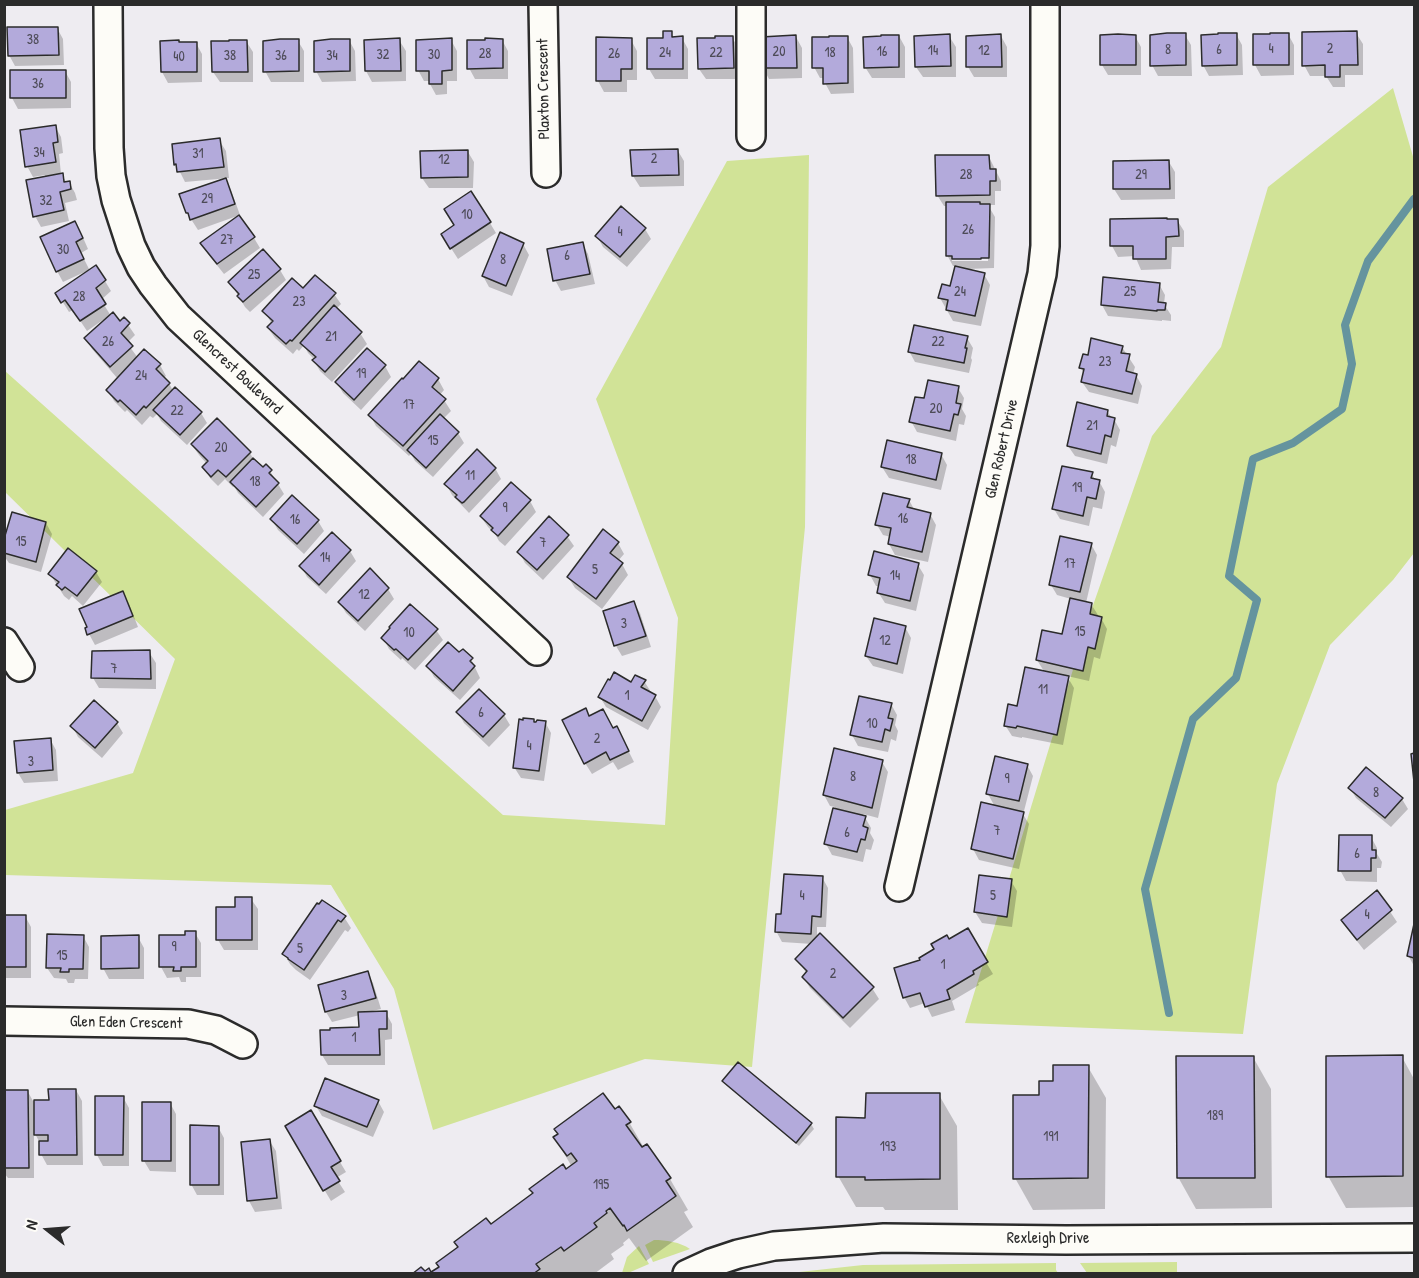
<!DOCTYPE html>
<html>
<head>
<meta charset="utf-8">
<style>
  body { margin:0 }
  #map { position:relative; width:1419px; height:1278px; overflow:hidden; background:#eeecf1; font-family:"Patrick Hand",sans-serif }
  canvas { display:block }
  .frame { position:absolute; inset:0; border:6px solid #2b2b2b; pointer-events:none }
  .north { position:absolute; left:18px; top:1200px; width:60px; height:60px; -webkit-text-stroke:4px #fdfcf7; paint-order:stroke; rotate:287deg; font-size:16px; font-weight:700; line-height:24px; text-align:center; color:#2b2b2b }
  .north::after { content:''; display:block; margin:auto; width:21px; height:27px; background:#2b2b2b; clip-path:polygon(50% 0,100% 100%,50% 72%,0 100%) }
</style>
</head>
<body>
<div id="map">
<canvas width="1419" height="1278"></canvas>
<div class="frame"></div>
<div class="north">N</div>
</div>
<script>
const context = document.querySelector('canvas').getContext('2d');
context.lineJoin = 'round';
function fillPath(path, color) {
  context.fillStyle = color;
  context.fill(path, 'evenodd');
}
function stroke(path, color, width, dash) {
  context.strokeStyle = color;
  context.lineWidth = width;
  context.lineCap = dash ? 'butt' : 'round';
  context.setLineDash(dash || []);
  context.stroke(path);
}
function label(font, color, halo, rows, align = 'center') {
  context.font = font + ' "Patrick Hand",sans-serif';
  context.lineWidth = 4.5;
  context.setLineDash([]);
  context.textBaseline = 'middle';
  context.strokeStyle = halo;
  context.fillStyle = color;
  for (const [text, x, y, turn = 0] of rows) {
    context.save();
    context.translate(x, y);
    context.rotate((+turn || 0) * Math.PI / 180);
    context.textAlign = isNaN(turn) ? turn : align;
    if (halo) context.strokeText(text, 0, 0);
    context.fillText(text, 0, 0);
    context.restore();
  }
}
fillPath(new Path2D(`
  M1393 88 1414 160V553L1393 580 1330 645 1277 784 1243 1034 965 1023 1090 614 1152 436 1221 347 1268 187Z
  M809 155 805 527 752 1067 645 1059 433 1130 394 989 331 885 5 875V810L133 773 175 659 5 492V371L503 815 665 825 678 618 596 399 727 161Z
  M654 1240C666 1240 680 1242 690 1249L653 1262 645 1245Z
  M639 1246 649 1264 628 1273H622L627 1257Z
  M1177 1262V1274L1087 1273 1080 1263Z
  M1056 1263V1270L1058 1273H790L863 1265Z`), '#d1e397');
fillPath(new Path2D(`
  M57 28 63 39 64 65 15 66 9 55Z
  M671 33 674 38H682L688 49V79H655L649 69 665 39Z
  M1356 33 1363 44V75H1345V87H1333L1326 76H1310L1304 65Z
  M1236 34 1242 45 1243 75 1209 76 1203 65Z
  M1288 34 1294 45V75L1261 76 1255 65Z
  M1185 35 1191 45 1192 76H1158L1152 65Z
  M899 36 905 47V78H872L865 67Z
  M949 36 956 47V77H923L916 67Z
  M1001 36 1007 47V77H974L968 67Z
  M1135 36 1141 47V75H1108L1102 65Z
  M796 37 802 48V78L769 79 763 68Z
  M847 37 853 48 854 93 831 94 825 83V78H820L814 67Z
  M732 38 739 48V79H706L699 69Z
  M349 40 355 51 356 81 322 82 316 71Z
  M399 40 406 51V81L372 82 366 71Z
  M451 40 457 51V81H447V94L436 95 430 84V81H424L418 70Z
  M502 40 508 51V79H475L469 68Z
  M631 40 637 51V80H627V92H604L598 81Z
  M246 41 253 52V82H220L213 72Z
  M298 41 304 51V82H271L265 71Z
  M196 43 202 54V82L168 83 162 72Z
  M65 71 71 82V108L18 109 12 98 11 72Z
  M55 126 61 137 63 153 59 154 61 174 67 183 69 182 75 193 77 200 65 203 69 221 41 227 35 216 45 175 33 177 27 166Z
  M219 140 226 151 229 178 185 182 176 164 174 145Z
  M678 151 684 161V186L640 187 633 176Z
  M468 152 474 162 473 188H429L422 178Z
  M989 157 1001 181V191H995V205H988L995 217 994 268 968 269 984 274 990 285 981 326 953 321 940 298 951 288 956 266H953L947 255 948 206H944L937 195ZM952 258H988V261H952Z
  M1169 162 1175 172V199L1121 200 1114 189Z
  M225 179 231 190 240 215 198 230 187 213Z
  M1177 220 1184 231V247H1172L1171 269 1141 270 1135 256 1118 257 1112 246Z
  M490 223 496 233 458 259 449 245 456 226Z
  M645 229 651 239 627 267 603 247 597 236Z
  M81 233 88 249 81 253 90 271 105 281 111 291 101 300 111 316 120 323 124 319 135 335 127 343 138 358 160 365 166 376 163 378 169 383 173 391 201 413 207 423 187 445 161 421 157 414 153 418 150 416 142 425 127 410 125 412 114 401 108 390 118 379 92 349 86 338 104 322 103 320 87 331 73 310 69 312 57 293 89 270 63 282 57 271Z
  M254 238 260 248 224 274 208 254 202 243Z
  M582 243 588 254 595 284 561 291 555 280Z
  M523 244 529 255 512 296 489 287 483 276Z
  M280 270 286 280 250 312 245 307 230 282Z
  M1159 284 1165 295 1164 304 1171 315V321L1162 320V321L1108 316 1102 305Z
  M303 290 334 294 341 304 336 309 360 333 367 344 332 382 320 371 314 361 315 360 308 353 304 345 299 351 297 349 293 354 275 338 268 328 272 324 264 311Z
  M967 338 973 348 971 358 972 360 969 373 915 362 909 351Z
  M1122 347 1135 367 1133 374 1136 375 1142 386 1138 404 1089 392 1082 382 1084 374 1081 368 1089 357Z
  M420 363 438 379 444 390 439 396 444 400 451 411 443 419 458 433 464 443 433 477 415 461 411 454 409 456 376 426 370 415Z
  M385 366 391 377 361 410 343 393 337 383Z
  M958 388 964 398 962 409 966 416 964 425 959 424 956 441 917 432 911 421 925 400Z
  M1107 411 1112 418 1114 419 1120 430 1116 447 1111 445 1107 464 1075 456 1068 446Z
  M192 445 250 453 255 462 263 469 270 471 284 494 263 517 238 493 234 486 233 487 225 479 218 486 210 478 204 467 207 464 199 455Z
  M941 454 947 465 941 490 889 478 882 467Z
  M495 468 501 479 469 513 452 495 446 484Z
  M1092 474 1095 480 1099 481 1105 492 1102 509 1093 507 1089 526 1060 519 1054 509Z
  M511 484 530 501 536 512 505 546 499 541 495 534 488 527 481 517Z
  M909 500 915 511 930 514 936 525 928 562 895 555 889 544 891 537 883 535 877 525Z
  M272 520 318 521 324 531 304 554 278 530Z
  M46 523 52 534 41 572 9 563 4 556V545Z
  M603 531 618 543 624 554 618 561 622 564 628 575 602 609 575 588 568 577Z
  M567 536 574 546 543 580 525 563 519 552Z
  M1091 544 1097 555 1086 603 1091 604 1098 615 1097 617 1101 618 1107 629 1100 659 1094 657 1089 681 1067 676 1074 688 1063 745 1022 737V738L1012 736 1005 725 1045 673 1037 660 1063 636 1071 599 1057 595 1051 585Z
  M350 551 356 561 326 594 307 577 301 566Z
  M918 565 924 575 916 611 885 603 878 592 880 586H876L870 575Z
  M96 572 102 582 83 606 72 596 69 600 64 596 50 574Z
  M388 589 394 599 365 631 346 613 340 603Z
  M123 593 129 604 138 627 95 645 89 634V627Z
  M634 603 640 613 651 647 622 656 616 646 605 612Z
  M905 627 911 638 903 674 873 666 866 656Z
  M436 630 443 640 415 670 402 658 401 660 389 649 383 638Z
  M149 652 156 663V689L99 688 93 678Z
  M459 654 471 659 480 678 460 700 434 677 428 666Z
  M644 681 651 692 650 693 655 696 661 707 648 730 606 707 600 697 632 684Z
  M891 704 897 715 895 725 898 731 896 741 891 739 888 752 858 746 852 735Z
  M458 712 504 715 510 725 489 747 464 723Z
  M589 717 613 730 622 738 634 762 618 770 613 762 592 774 585 763Z
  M533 721 535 724 545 722 551 733 544 781 521 778 514 767Z
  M117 723 123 733 102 758 78 737 72 726Z
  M50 739 56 750 58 781 24 783 18 773Z
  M882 762 888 772 878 818 863 814 871 828 870 833 874 840 871 850 866 849 863 862 832 855 826 844 835 807 830 806 824 795Z
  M1027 765 1033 776 1024 811H1021L1029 824 1019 869 979 860 973 849 995 807 988 794Z
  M1350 788 1402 799 1408 809 1391 827 1356 798Z
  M1371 837 1377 848V854L1382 862 1381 868H1377V882L1346 881 1340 870Z
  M822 877 828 888 826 927H817V939L872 988 879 999 850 1028 810 988 803 977 807 974 797 959 812 944 782 942 776 931 783 915Z
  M1011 881 1017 891 1012 927 982 923 975 912Z
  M1377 892 1397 922 1364 950 1349 931 1342 920Z
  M251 899 258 909V950H224L218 940 237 909Z
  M318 905 344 917 351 928 348 932 345 930 310 980 296 970 290 964 284 954Z
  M4 916H25L31 927V978H4Z
  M1414 929V966L1408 955Z
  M967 930 993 974 978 983 979 985 952 1001 955 1010 932 1017 925 1003 910 1008 904 997 922 961 949 941Z
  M195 933 201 943V977H186V982H181L179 977 167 978 161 967 186 937Z
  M83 936 89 947 88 979H75L74 983H68L66 979 54 978 47 968Z
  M138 937 144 948V979H109L103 968Z
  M367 972 373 983 381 1009 368 1012 386 1013 392 1024V1039L385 1040V1065H328L322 1055 360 1029V1015L332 1022 326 1012 320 986Z
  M1253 1057 1271 1089 1272 1208 1196 1209 1178 1177Z
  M1402 1057 1414 1079V1207L1346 1208 1328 1176Z
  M1088 1067 1106 1098 1105 1209 1033 1210 1015 1178 1041 1097 1054 1083Z
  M724 1082 811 1124 814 1129 799 1146 727 1086Z
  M76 1090 82 1101 83 1165H47L41 1154 40 1143 34 1132V1178H8L4 1173V1092H28L33 1101H50Z
  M939 1095 957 1126 958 1210H885L883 1207H856L838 1176 867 1119Z
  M123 1097 129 1108V1166H103L97 1155Z
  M378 1101 384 1112 373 1137 322 1116 316 1106Z
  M170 1103 176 1114V1172L150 1171 144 1161Z
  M310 1112 346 1172 336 1178 345 1192 331 1201 287 1127Z
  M614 1112 629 1122 644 1148 646 1146 670 1179 688 1210 684 1212 693 1227 646 1261 629 1238 623 1243 624 1245 611 1254 614 1259 594 1274H432L490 1226 572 1167 555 1138Z
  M218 1127 224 1138V1195H197L191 1184Z
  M269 1140 276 1151 282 1209 255 1212 249 1201 242 1143Z`), '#0003');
stroke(new Path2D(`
  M1169 1013 1145 889 1193 719 1236 678 1257 600 1229 576 1253 459 1293 443 1342 409 1352 364 1345 325 1368 261 1414 199`), '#65949e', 8);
const building = new Path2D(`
  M7 27H58L59 55 8 56Z
  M663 31H672V37L683 36V69H647V38H663Z
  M1357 31 1358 65H1340V77H1325V65L1302 66V32Z
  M1167 33H1186V65L1150 66V35Z
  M1218 33H1237V65L1202 66 1201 35 1218 34Z
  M1270 33H1289V65H1253V34H1270Z
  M950 34 951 66 915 67 914 36Z
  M1001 34 1002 67H966V36Z
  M1118 34 1136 35V65H1100V35Z
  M796 35 797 68H761V37Z
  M881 35H899V67L864 68 863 37 881 36Z
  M715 36H733L734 68 698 69 697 38H715Z
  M829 36H848V83L823 84V68H812V37H829Z
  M596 37 632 38V69H621V81H596Z
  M400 38 401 71H365L364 40Z
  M452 38V70L442 71V84H429V71H416V40Z
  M485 38 503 39V68L467 69V40H485Z
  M280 39H299V71L263 72V41Z
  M331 39H350V71L314 72V41Z
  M179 40V42H197V72H161L160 41Z
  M229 40H247L248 72H212L211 41H229Z
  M10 70H66V98H10Z
  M56 125 58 142 53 143 56 162 25 167 20 130Z
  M220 138 224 167 177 172 176 164 174 165 172 144Z
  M678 149 679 175 632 176 630 150Z
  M468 150V177L421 178 420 151Z
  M935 155H989L990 169H996V181H990V195L936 196Z
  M1169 160 1170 189H1113V161Z
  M63 173 64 182 70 181 71 189 60 192 64 210 33 217 26 180Z
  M226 178 235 204 190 220 188 213H186L179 194Z
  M471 191 491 222 450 249 441 234 454 225 444 209Z
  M946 202H980V204H990L989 258H981V259H952V256H946Z
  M621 206 646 228 620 257 595 236Z
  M239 215 255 237 217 264 200 243Z
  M1167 218V219H1178L1179 236 1166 237V259H1133V246H1110V219Z
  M75 221 83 238 76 242 84 259 56 272 40 237Z
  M500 232 524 243 506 286 482 276Z
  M583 242 590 274 553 281 547 249Z
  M263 249 281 269 243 302 237 296 239 294 228 282Z
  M96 265 106 280 96 288 106 304 80 321 65 300 61 303 55 293Z
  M955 266 985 273 975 316 946 310 948 300 938 298 942 284 950 286Z
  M315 275 336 293 292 341 290 340 286 344 267 327 273 321 262 311 292 278 303 288Z
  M1103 277 1160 283 1158 302 1166 303 1165 310H1157V311L1101 305Z
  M334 305 362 332 325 372 312 360 316 357 300 343Z
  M113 312 120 321 124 317 130 323 121 333 133 346 110 367 84 338Z
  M914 325 968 336 965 348H967L964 363 908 352Z
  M1091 338 1123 346 1121 353 1130 354 1126 371 1137 374 1132 394 1081 382 1084 369 1079 368 1083 354 1088 355Z
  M367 348 386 365 354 400 335 382Z
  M144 349 161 364 156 369 170 383 146 408 144 406 136 415 120 400 118 402 106 390Z
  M419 361 439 378 432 387 446 399 403 446 368 415 402 378 403 379Z
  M928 380 959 386 956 403 961 404 958 415 954 414 950 431 909 422 915 397 924 398Z
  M175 387 202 412 180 435 153 410Z
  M1077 402 1108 410 1107 416 1115 418 1111 437 1105 435 1101 454 1067 446Z
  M440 414 459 432 426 468 407 450Z
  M217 418 251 452 226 477 218 470 211 477 202 467 208 461 191 444Z
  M887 440 942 453 936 480 881 467Z
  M477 449 496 468 464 502 462 503 455 497 457 495 444 484Z
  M253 458 263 467 266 464 272 470 269 473 279 483 256 507 230 482Z
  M1062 466 1093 472 1091 478 1100 480 1096 499 1087 497 1083 516 1052 509Z
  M511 482 531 500 498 536 491 530 493 528 480 516Z
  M883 493 910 499 907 507 931 513 922 552 888 544 891 528 875 525Z
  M292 495 319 520 297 544 270 519Z
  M12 512 46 522 36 562 4 553V539Z
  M549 516 569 535 537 570 517 552Z
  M603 529 619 542 610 553 623 563 596 599 567 577Z
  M332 532 351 550 319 585 299 566Z
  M1060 536 1092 543 1080 592 1049 585Z
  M68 548 97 571 77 596 65 587 62 590 56 585 59 582 48 574Z
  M874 551 919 563 910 601 877 593 880 578 868 575Z
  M370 568 389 588 358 621 338 602Z
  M123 591 133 616 87 635 85 628 87 627 79 609Z
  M1070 598 1092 603 1090 614 1102 617 1095 649 1088 647 1083 671 1036 660 1042 630 1062 634Z
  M634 601 646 636 614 646 603 611Z
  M410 604 438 629 408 660 396 649 394 650 381 638 390 628 389 627Z
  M874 618 906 626 897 664 865 656Z
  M448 642 459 652 463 649 473 658 470 661 475 666 453 691 426 666Z
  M150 650 151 679 91 678 92 651Z
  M1025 667 1069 676 1057 735 1017 726 1016 728 1004 726 1008 704 1017 706Z
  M614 672 631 682 635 675 646 680 641 687 656 695 642 721 598 697 608 679 610 680Z
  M479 689 505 714 483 737 456 712Z
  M859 696 892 703 888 718 893 719 890 731 885 729 882 742 850 735Z
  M94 700 118 722 95 748 70 726Z
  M586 708 589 716 603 709 613 728 617 726 629 751 610 760 606 752 584 764 562 720Z
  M523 718 534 719V722H536L537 720 546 721 539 771 513 768 519 719 523 720Z
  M51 738 53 770 17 773 14 741Z
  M834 748 883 760 872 808 823 795Z
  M1414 753V782L1411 754Z
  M995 756 1028 764 1019 801 986 794Z
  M1366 767 1403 798 1385 818 1348 788Z
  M981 802 1024 812 1013 859 971 849Z
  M833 808 866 816 863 826 868 828 865 840 861 839 857 852 824 844Z
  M1339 835H1372V850H1376V858H1371V871H1338Z
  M784 874 823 876 821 917 812 916 811 934 775 932 776 914H781Z
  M979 875 1012 879 1007 917 974 912Z
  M1377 890 1392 910 1357 940 1341 920Z
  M235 897H252V940H216V907H235Z
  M322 900 346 916 341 922 338 920 304 970 288 959V958L282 954 317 903 319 904Z
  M4 915H26V967H4Z
  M1414 924V958L1407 956Z
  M968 928 988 962 973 971 974 974 947 990 950 999 925 1007 920 993 903 998 894 968 920 960 919 958 934 949 931 944 947 935 949 939Z
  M185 931H196V967H181V971H173L174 967H159V935H185Z
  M820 933 874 987 843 1018 802 977 807 971 795 959Z
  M47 934 84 935 83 969H69V972H60L61 968H46Z
  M139 935V968L101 969V936Z
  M368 971 376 998 325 1012 318 985Z
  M387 1011V1029H379L380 1055H321L320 1030H330V1028L359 1027 358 1012Z
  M1403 1055V1176L1326 1177V1056Z
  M1176 1056H1254L1255 1178H1177Z
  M738 1062 812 1123 796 1143 722 1081Z
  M1053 1065H1089L1088 1178 1013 1179V1095H1039V1081H1053Z
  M325 1078 379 1100 367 1127 314 1106Z
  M48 1089H76L77 1155H39V1141H48V1135H34V1100H49Z
  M4 1090H28L29 1168H4Z
  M603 1093 615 1109 619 1106 631 1122 626 1125 642 1147 647 1144 671 1178 666 1181 676 1196 627 1231 624 1225 623 1226 610 1208 606 1211 607 1213 594 1223 597 1227 564 1251 561 1247 536 1264 540 1269 533 1274H412L421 1267 425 1271 429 1268 431 1272 439 1267 436 1263 458 1247 454 1242 486 1218 491 1224 533 1193 529 1189 563 1164 566 1169 577 1161 571 1153 567 1156 553 1137 558 1134 554 1129Z
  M866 1093H940V1179L865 1180V1177H836V1117L865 1118Z
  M95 1096H124L123 1155H95Z
  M142 1102H171V1161H142Z
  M311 1110 341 1161 331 1167 340 1181 323 1191 285 1126Z
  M190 1125 219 1126V1185H190Z
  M270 1139 277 1198 247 1201 241 1142Z`);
fillPath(building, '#b3aadb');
stroke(building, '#2b2b2b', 1.5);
const minor = new Path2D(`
  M108 4 109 148 111 176 116 200 131 246 141 267 153 285 178 317 537 651
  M543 4 546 173
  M751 136V4
  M4 642 20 667
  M899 887 1042 274 1045 246V4
  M4 1021 188 1024 216 1030 243 1044
  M687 1274 711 1263 738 1254 774 1246 884 1238 1066 1240 1414 1238`);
stroke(minor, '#2b2b2b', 32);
stroke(minor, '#fdfcf7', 27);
label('14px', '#4d4b57', null, [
  ["38",33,40],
  ["4",1271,49],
  ["2",1330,49],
  ["8",1168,50],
  ["6",1219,50],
  ["14",933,51],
  ["12",984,51],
  ["20",779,52],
  ["16",882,52],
  ["24",665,53],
  ["22",716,53],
  ["18",830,53],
  ["28",485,54],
  ["26",614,54],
  ["32",383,55],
  ["30",434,55],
  ["38",230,56],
  ["36",281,56],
  ["34",332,56],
  ["40",179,57],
  ["36",38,84],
  ["34",39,153],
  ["31",198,154],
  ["2",654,159],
  ["12",444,160],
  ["28",966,175],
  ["29",1141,175],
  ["29",207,199],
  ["32",46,201],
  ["10",467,215],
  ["26",968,230],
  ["4",620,232],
  ["27",227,240],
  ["30",63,250],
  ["6",567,256],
  ["8",503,260],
  ["25",254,275],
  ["24",960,292],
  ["25",1130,292],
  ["28",79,297],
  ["23",299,302],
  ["21",331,337],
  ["26",108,342],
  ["22",938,342],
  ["23",1105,362],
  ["19",361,374],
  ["24",141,376],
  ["17",409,405],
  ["20",936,409],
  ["22",177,411],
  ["21",1092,426],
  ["15",433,441],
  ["20",221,448],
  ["18",911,460],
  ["11",470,476],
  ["18",255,482],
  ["19",1077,488],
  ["9",505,508],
  ["16",903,519],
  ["16",295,520],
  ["15",21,542],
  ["7",543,543],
  ["14",325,558],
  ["17",1070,564],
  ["5",595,570],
  ["14",895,576],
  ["12",364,595],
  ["3",624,624],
  ["15",1080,632],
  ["10",409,633],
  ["12",885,641],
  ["7",114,669],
  ["11",1043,690],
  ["1",627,696],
  ["6",481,713],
  ["10",872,724],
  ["2",597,739],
  ["4",529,746],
  ["3",31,762],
  ["8",853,777],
  ["9",1007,779],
  ["8",1376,793],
  ["7",997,831],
  ["6",847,833],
  ["6",1357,854],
  ["4",802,896],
  ["5",993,896],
  ["4",1367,915],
  ["9",174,947],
  ["5",300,949],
  ["15",62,956],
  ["1",943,965],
  ["2",833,974],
  ["3",344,996],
  ["1",354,1038],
  ["189",1215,1116],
  ["191",1051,1137],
  ["193",888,1147],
  ["195",601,1185]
]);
label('16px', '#2b2b2b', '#fdfcf7', [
  ["Plaxton Crescent",544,89,-91],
  ["Glencrest Boulevard",237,372,43],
  ["Glen Robert Drive",1002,449,-77],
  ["Glen Eden Crescent",126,1023,1],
  ["Rexleigh Drive",1048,1239]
]);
</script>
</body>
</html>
